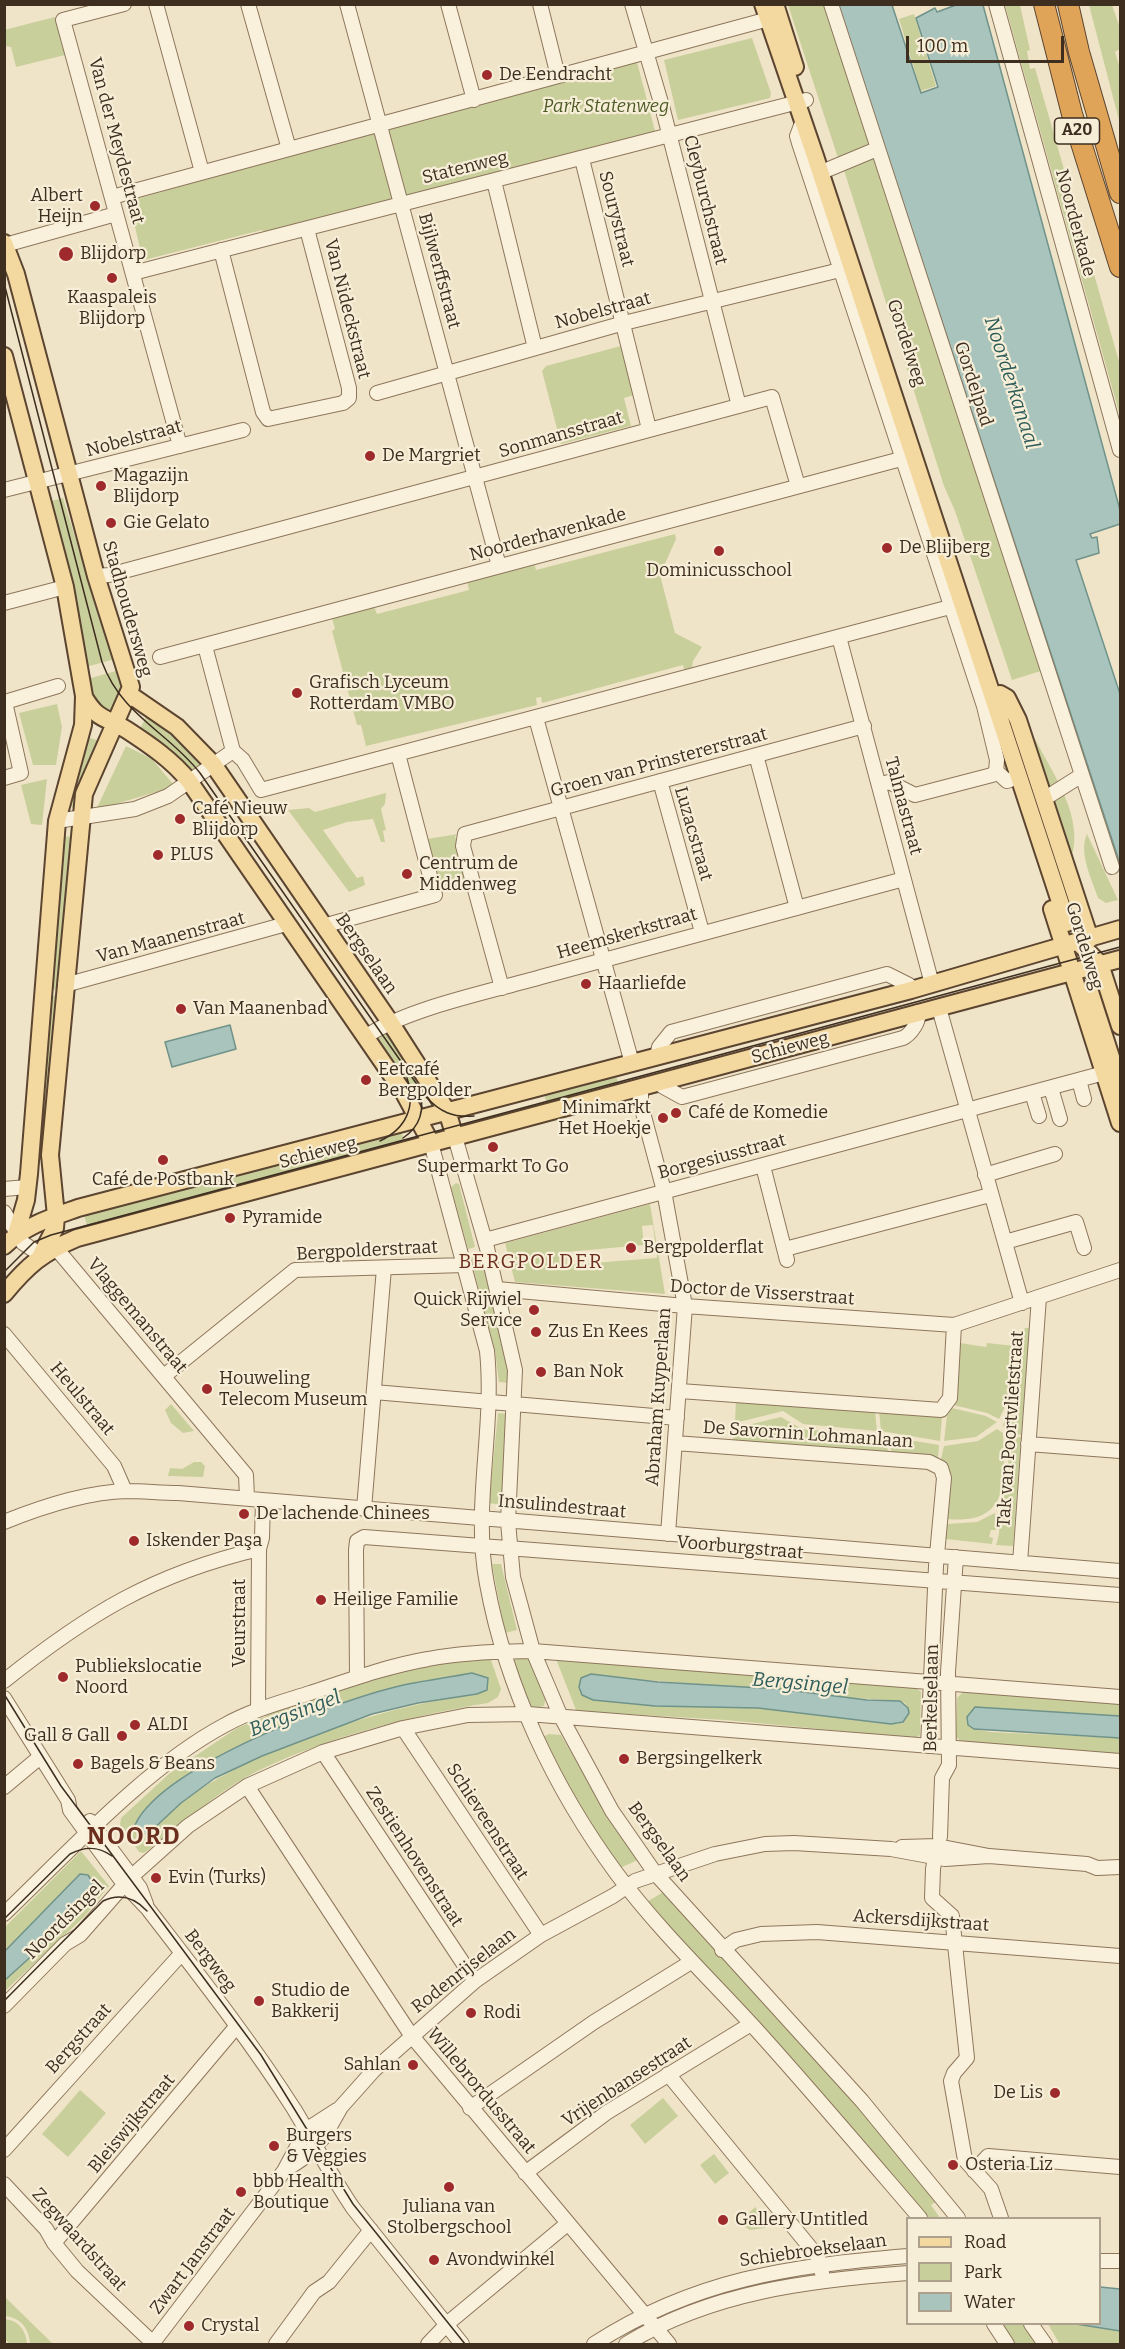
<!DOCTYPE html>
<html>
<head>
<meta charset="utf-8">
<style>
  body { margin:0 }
  #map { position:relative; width:1125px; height:2349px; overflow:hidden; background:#f0e4c8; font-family:Bitter,serif }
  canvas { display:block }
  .frame { position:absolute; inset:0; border:6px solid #3d2e20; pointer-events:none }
  .legend { position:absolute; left:906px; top:2217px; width:195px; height:108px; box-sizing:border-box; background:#f7eed8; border:2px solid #ada18e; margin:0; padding:8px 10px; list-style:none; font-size:18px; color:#3d2e20 }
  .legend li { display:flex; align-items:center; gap:12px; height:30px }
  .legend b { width:30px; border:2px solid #ada18e }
  .scale { position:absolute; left:906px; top:36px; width:158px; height:27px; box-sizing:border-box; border:3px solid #3d2e20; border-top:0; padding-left:8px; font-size:18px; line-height:21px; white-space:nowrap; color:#3d2e20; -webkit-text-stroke:4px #f7eed8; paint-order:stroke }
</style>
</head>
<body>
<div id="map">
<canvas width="1125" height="2349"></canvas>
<div class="frame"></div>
<ul class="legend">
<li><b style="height:8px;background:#f3d9a0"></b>Road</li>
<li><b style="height:16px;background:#c9cf9b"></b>Park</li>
<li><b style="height:16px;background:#a9c4bc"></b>Water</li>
</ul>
<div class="scale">100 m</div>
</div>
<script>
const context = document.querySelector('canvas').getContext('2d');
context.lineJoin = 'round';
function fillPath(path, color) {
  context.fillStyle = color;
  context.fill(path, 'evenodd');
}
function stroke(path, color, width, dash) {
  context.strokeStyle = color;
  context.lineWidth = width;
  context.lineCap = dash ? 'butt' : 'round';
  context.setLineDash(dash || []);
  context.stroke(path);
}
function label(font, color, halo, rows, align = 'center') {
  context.font = font + ' Bitter,serif';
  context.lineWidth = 4.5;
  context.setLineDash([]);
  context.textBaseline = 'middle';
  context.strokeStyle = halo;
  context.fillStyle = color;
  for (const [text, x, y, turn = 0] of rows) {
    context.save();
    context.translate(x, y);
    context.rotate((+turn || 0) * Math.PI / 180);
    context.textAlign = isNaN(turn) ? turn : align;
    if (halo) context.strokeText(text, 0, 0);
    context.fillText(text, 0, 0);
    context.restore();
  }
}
fillPath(new Path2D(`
  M788 5H826L871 142 839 161Z
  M1005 5H1020L1030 50 1027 51 1030 69 1035 68 1120 365V416Z
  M1089 5H1112L1120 28V49L1115 52 1120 68V124Z
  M914 14 936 86 921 91 899 19Z
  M55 17 63 49 69 54 16 67 11 47 5 46 4 30Z
  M752 38 771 93 770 98 678 120 664 60Z
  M637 62 655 131 264 234 262 230 144 260 142 257 129 201 246 168V166Z
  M876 156 1044 670 1012 680 955 511 944 486 843 167Z
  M621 346 634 395 624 398 631 426 561 444 542 371 546 366Z
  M63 498 87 576 119 658 82 668 48 502Z
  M675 534 676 539 660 575 675 633 702 647 693 661 692 669 685 672 683 665 542 703 541 697 536 698 537 705 366 746 361 725H357L332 631 335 629 332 618 374 606 377 614 469 590 467 581 534 562 536 570Z
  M123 669 126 682 115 715 96 708 84 680Z
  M57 704 62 727 56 765H33L19 713Z
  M149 710 201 760 200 765 190 772 138 734Z
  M84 736 103 742 75 809 68 805Z
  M1035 739C1053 774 1085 818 1071 859L1030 741Z
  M126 746 152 759 173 784 166 789 96 810Z
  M47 779 42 825 31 824 21 785Z
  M386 793 385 804 381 809 386 830 383 831 385 842H381L373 819 347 822 323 830 357 878 363 876 365 885 349 892 288 810 309 808 315 812Z
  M458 834 455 836 468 882 471 885 439 893 440 885 427 839Z
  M1087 834 1118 900 1106 903 1098 898C1092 879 1078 853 1087 834Z
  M63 836 72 837 59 990 50 989Z
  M50 995 58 996 48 1124H38Z
  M388 1030 430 1092 413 1095 375 1040Z
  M616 1075 619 1087 547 1104 544 1094Z
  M401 1130 404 1143 88 1229 84 1215Z
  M456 1183 459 1184 475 1247 468 1249 451 1187Z
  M650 1204 665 1294 515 1282 505 1243ZM653 1225 657 1258 567 1265 566 1252 644 1245 642 1226Z
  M482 1253 509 1355 510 1383 499 1382 495 1351 470 1256Z
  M1025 1328H1030L1021 1435 1007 1432 1003 1425 1012 1401 1019 1342Z
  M960 1343 986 1347 987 1343 1015 1346 1008 1401 999 1419 987 1413 953 1405Z
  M736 1399 875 1411 877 1431 803 1424 783 1411 735 1423Z
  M171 1404 194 1431 183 1433 171 1423 165 1410Z
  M952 1408 986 1416 997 1422 976 1437 944 1441 947 1415Z
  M879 1411 942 1417 940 1441 881 1431Z
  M498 1413 509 1414 501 1505 489 1503Z
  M781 1417 802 1429 881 1436 890 1454 733 1441 735 1428Z
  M997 1429 1003 1433C1005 1481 1010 1525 947 1519L950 1474 941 1459 944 1446 978 1441Z
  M885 1436 939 1445 938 1458 893 1454Z
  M1007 1437H1021L1013 1546 996 1545C1001 1532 999 1520 1001 1507 1008 1477 1010 1468 1007 1437Z
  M194 1462H201L205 1466 203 1477 168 1476 170 1468 182 1469Z
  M995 1513 996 1530H991L989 1537 993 1538 992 1544 946 1539 947 1524 977 1522Z
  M492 1564H501L517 1630 505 1633Z
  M480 1657 491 1660 501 1689 498 1697 488 1703C415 1715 331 1736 264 1768 222 1787 181 1825 144 1853L139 1852 120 1825 121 1818 170 1773 237 1728 286 1708 386 1674ZM434 1680 477 1694C407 1704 355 1719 290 1745 250 1761 215 1777 181 1803L163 1792C237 1739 344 1694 434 1680Z
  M518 1657 529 1658 546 1697 544 1706 534 1708 529 1706 514 1661Z
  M556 1659 916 1688 921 1692 920 1735 916 1738 725 1720 593 1712 578 1715ZM591 1674C670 1684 749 1686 828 1696 853 1700 881 1697 905 1703L909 1713 898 1724H891L758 1708 655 1706 593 1700Z
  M963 1692 1120 1704V1716L975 1707 974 1729 990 1732 1120 1738V1754L962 1742 956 1737 957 1698Z
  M549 1734 561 1735 611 1821 640 1859 618 1869 572 1797 542 1737Z
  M81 1851 109 1886 84 1917 5 1991 4 1980 66 1925 93 1883 85 1874 76 1877 45 1913 5 1951V1927Z
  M665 1891 844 2087 937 2201 931 2205 940 2218H927L645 1903Z
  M80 2090 106 2113 68 2157 42 2134Z
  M663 2098 678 2116 645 2144 630 2125Z
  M714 2154 729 2173 715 2184 700 2165Z
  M755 2207 770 2224 765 2228 750 2230 739 2223Z
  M5 2297 53 2344H30C29 2328 21 2318 5 2316Z
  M5 2319C19 2321 26 2330 27 2344H9L5 2339Z
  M1001 2324H1024L1038 2344H1013Z
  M1048 2324H1076L1120 2331V2344L1059 2343Z`), '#c9cf9b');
const water = new Path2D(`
  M838 5H892L921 93 938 87 916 18 935 8 937 12 956 5H983L1120 510V524L1090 534 1092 538 1097 537 1099 553 1076 560 1120 694V864Z
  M230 1025 236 1049 172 1067 165 1042Z
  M472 1673 488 1678 487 1690 477 1694 418 1703 372 1714 262 1756 215 1778 181 1803 150 1832 144 1834 137 1830 135 1825C162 1765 345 1697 408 1684 429 1680 451 1677 472 1673Z
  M591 1674 658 1682 779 1689 867 1700 900 1701 908 1708 909 1713 903 1722 891 1724 758 1708 655 1706 593 1700 582 1695 579 1687 581 1678Z
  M975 1707 1120 1716V1738L974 1729 968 1725 967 1717Z
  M80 1874 88 1875 93 1883 66 1925 5 1980V1951Z
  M1100 2287 1120 2289V2331L1076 2324H1100Z`);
fillPath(water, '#a9c4bc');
stroke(water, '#6f938a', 1.5);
stroke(new Path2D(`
  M1067 923 1090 992`), '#ccc0a6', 16, [16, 8]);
const minor = new Path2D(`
  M124 4 63 20 180 446
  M156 4 202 172
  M248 4 289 149
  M347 4 499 566
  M448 4 474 100
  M540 4 558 76
  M632 4 662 106 739 406
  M831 4 1112 867
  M996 4 1120 450
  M802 123 797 136 799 143 984 706 997 760 996 771 1007 781 1010 780
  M582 159 649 429
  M829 169 877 149
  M494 181 535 348
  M112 197 776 17
  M5 245 116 214
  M221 250 263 412 268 419 343 403 349 398V388L307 229
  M133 273 806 100
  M377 393 624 323 840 270
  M4 490 243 430
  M96 576 109 575 772 397 798 486
  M4 603 65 587
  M839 637 932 984
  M205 646 233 751 243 760 261 790 950 607
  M160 657 901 459
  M536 718 632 1063
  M756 755 797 908
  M4 778 21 773 5 702 58 686
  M660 781 702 932
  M879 785 889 782 915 795 992 775 996 771
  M1044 799 1082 775
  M57 821 135 809 168 796 233 751
  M323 926 435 895 398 754
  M65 985 286 924
  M502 988 463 846 465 834 864 726
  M939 1008 1022 1303
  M365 1037C408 1008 489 992 541 977 662 944 783 912 904 879
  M657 1057 659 1047 671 1032 887 974 909 985 911 990
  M1079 1080 1084 1099
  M661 1082 662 1086 682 1097 903 1038C911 1034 920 1021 918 1012
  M641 1087V1105L664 1191 685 1306 668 1534
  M1051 1088 1060 1119
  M1032 1093 1039 1116
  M455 1137 487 1248 515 1370 508 1522 513 1577 533 1651 561 1717 612 1811 655 1873 862 2101 958 2218
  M431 1143 487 1351C495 1429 472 1507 487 1584 506 1688 555 1790 617 1874 658 1929 707 1976 753 2026 810 2089 865 2154 920 2218
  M763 1166 787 1260
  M985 1175 1055 1154
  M4 1189 27 1187
  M4 1212 23 1243 41 1255
  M485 1240 1104 1073
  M1005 1242 1076 1222 1084 1248
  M55 1247 246 1475 247 1498
  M785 1249 990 1195
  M497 1289 685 1306 954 1325 1120 1270
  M4 1334 114 1466 125 1491
  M164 1376 295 1270 465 1265
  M680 1391 941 1410 950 1398 954 1325
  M374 1392 677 1418
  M675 1443 929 1462 941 1468 944 1478 936 1566 928 1746
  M1028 1444 1120 1451
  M364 1509 384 1268
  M4 1522C41 1507 87 1492 127 1491 144 1491 161 1493 178 1493L1120 1571
  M1020 1563 1039 1297
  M357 1677 356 1550 357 1541 364 1537 1120 1595
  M4 1681C88 1614 153 1574 259 1549
  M4 1698 68 1800 70 1810 124 1884 148 1909C198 1974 250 2040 294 2109 314 2142 331 2176 353 2208L462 2344
  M258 1710 259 1549 262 1538 263 1500
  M403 1728 541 1935
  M323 1752 475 1981
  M247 1786 411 2035 669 2344
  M4 1787 40 1757
  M90 1821 140 1888 146 1904
  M940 1837 942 1778 949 1765 948 1672 956 1557
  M937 1846 933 1869 932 1898 952 1916 967 2058 954 2073 951 2081 965 2160 991 2189 1001 2218
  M902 1847 937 1846 989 1856 1087 1864 1097 1868 1120 1867
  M4 1914C69 1852 146 1767 225 1725 252 1710 282 1702 310 1693 349 1680 388 1666 428 1659 463 1652 498 1652 533 1651L1120 1697
  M722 1950 736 1940 761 1934 817 1932 1120 1956
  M4 2006 65 1944 80 1935 131 1877 188 1826 247 1786 323 1752 403 1728 468 1715 528 1714 1120 1761
  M668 2074 818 2257 822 2273
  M470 2108 594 2022 691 1962
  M4 2150 182 1953
  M284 2171 302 2159 324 2137 341 2107 374 2070 475 1981 541 1935 613 1896 635 1881 715 1854 765 1844 794 1843 891 1849 945 1859 989 1856
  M974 2171 988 2156 1120 2167
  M525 2173 606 2113 751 2024
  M4 2184 46 2229 54 2243 77 2271 153 2343
  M54 2243 236 2027
  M1100 2261H1120
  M994 2324 1007 2344
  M1031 2324 1045 2344
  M152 2344 284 2171 306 2130 337 2110
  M276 2344 314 2292 329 2282 371 2230
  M428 2344 448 2323 567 2224
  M594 2344C695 2279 790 2266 908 2256
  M626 2344C711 2292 810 2280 908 2273`);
const major = new Path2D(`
  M763 4 815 156 1067 923
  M775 4 795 67
  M4 243 16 274 96 576 131 687 84 794 50 1155 56 1216 55 1228 41 1255
  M4 356 65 587 84 696 83 725 57 821 29 1174 26 1200 16 1234
  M129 694 177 727 213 764 390 1022 447 1111 455 1137
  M1000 694 1007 698 1018 720 1090 939
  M84 697C99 722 105 716 127 730 150 745 172 760 189 781L404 1093 431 1143
  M1052 909 1120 1123
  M1078 942 1100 964 1120 1026
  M1090 992 1120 1085
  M4 1246C26 1225 50 1218 78 1208L911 990 1120 929
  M4 1294C27 1266 43 1252 77 1238L1120 959`);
const highway = new Path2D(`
  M1044 4 1072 114 1120 267
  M1068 4 1079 52 1120 193`);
stroke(minor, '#8d765c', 16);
stroke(major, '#5b4430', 20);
stroke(highway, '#5b4430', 22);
stroke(minor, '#faf1dc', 14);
stroke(major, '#f3d9a0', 16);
stroke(highway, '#e0a458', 20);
stroke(new Path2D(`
  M4 283 102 662C122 716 167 731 200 773L425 1096C440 1112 453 1118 474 1116
  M403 1138C421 1126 425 1108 419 1088
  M380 1141C407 1128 416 1106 407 1078
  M4 1272 34 1242 51 1235 1120 947
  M4 1694 61 1786 261 2055 353 2204 465 2344
  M4 1919 70 1854C85 1846 98 1846 112 1856
  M4 2001 103 1901C120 1893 135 1898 147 1911`), '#3d2e20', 1.5);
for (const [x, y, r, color] of [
  [487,75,6,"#9e2a2b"],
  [95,206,6,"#9e2a2b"],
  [66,254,8,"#9e2a2b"],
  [112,278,6,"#9e2a2b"],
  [370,456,6,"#9e2a2b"],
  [101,486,6,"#9e2a2b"],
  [111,523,6,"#9e2a2b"],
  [887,548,6,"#9e2a2b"],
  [719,551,6,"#9e2a2b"],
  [297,693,6,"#9e2a2b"],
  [180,819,6,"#9e2a2b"],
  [158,855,6,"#9e2a2b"],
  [407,874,6,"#9e2a2b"],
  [586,984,6,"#9e2a2b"],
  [181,1009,6,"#9e2a2b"],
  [366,1080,6,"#9e2a2b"],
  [676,1113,6,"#9e2a2b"],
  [663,1118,6,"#9e2a2b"],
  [493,1147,6,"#9e2a2b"],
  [163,1160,6,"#9e2a2b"],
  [230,1218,6,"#9e2a2b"],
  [631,1248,6,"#9e2a2b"],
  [534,1310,6,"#9e2a2b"],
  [536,1332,6,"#9e2a2b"],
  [541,1372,6,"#9e2a2b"],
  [207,1389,6,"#9e2a2b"],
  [244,1514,6,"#9e2a2b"],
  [134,1541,6,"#9e2a2b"],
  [321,1600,6,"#9e2a2b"],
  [63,1677,6,"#9e2a2b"],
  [135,1725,6,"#9e2a2b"],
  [122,1736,6,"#9e2a2b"],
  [624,1759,6,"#9e2a2b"],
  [78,1764,6,"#9e2a2b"],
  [156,1878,6,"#9e2a2b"],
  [259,2001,6,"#9e2a2b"],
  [471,2013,6,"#9e2a2b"],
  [413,2065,6,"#9e2a2b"],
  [1055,2093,6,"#9e2a2b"],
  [274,2146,6,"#9e2a2b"],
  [953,2165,6,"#9e2a2b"],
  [449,2187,6,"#9e2a2b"],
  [241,2192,6,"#9e2a2b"],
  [723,2220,6,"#9e2a2b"],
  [434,2260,6,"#9e2a2b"],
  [189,2326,6,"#9e2a2b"]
]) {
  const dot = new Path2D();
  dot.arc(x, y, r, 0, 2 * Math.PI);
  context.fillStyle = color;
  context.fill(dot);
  stroke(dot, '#f7eed8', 2);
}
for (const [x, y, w] of [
  [1077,131,45]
]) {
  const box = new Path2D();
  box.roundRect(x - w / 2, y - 13, w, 26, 4.5);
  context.fillStyle = '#f7eed8';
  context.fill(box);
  stroke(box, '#3d2e20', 1.5);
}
label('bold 16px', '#3d2e20', null, [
  ["A20",1077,131]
]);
label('18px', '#3d2e20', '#f7eed8', [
  ["De Eendracht",499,75],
  ["Albert",83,196,"right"],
  ["Heijn",83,217,"right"],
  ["Blijdorp",80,254],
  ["Kaaspaleis",112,298,"center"],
  ["Blijdorp",112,319,"center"],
  ["De Margriet",382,456],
  ["Magazijn",113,476],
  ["Blijdorp",113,497],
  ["Gie Gelato",123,523],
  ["De Blijberg",899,548],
  ["Dominicusschool",719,571,"center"],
  ["Grafisch Lyceum",309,683],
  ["Rotterdam VMBO",309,704],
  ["Café Nieuw",192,809],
  ["Blijdorp",192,830],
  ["PLUS",170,855],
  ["Centrum de",419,864],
  ["Middenweg",419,885],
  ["Haarliefde",598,984],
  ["Van Maanenbad",193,1009],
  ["Eetcafé",378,1070],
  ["Bergpolder",378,1091],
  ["Minimarkt",651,1108,"right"],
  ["Het Hoekje",651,1129,"right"],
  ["Café de Komedie",688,1113],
  ["Supermarkt To Go",493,1167,"center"],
  ["Café de Postbank",163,1180,"center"],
  ["Pyramide",242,1218],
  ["Bergpolderflat",643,1248],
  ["Quick Rijwiel",522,1300,"right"],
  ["Service",522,1321,"right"],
  ["Zus En Kees",548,1332],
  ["Ban Nok",553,1372],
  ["Houweling",219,1379],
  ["Telecom Museum",219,1400],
  ["De lachende Chinees",256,1514],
  ["Iskender Paşa",146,1541],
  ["Heilige Familie",333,1600],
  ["Publiekslocatie",75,1667],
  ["Noord",75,1688],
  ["ALDI",147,1725],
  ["Gall & Gall",110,1736,"right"],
  ["Bergsingelkerk",636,1759],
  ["Bagels & Beans",90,1764],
  ["Evin (Turks)",168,1878],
  ["Studio de",271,1991],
  ["Bakkerij",271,2012],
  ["Rodi",483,2013],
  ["Sahlan",401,2065,"right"],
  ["De Lis",1043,2093,"right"],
  ["Burgers",286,2136],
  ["& Veggies",286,2157],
  ["Osteria Liz",965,2165],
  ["bbb Health",253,2182],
  ["Boutique",253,2203],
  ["Juliana van",449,2207,"center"],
  ["Stolbergschool",449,2228,"center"],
  ["Gallery Untitled",735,2220],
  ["Avondwinkel",446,2260],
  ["Crystal",201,2326]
], 'left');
label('italic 18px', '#4d5a26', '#f7eed8', [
  ["Park Statenweg",606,107]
]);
label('18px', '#3d2e20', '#f7eed8', [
  ["Van der Meydestraat",116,141,75],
  ["Statenweg",465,168,-14],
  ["Cleyburchstraat",705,200,76],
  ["Sourystraat",616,219,76],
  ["Noorderkade",1075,223,75],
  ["Bijlwerffstraat",439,271,75],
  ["Van Nideckstraat",347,309,76],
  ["Nobelstraat",603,311,-15],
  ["Gordelweg",906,343,72],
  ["Gordelpad",973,384,72],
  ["Sonmansstraat",561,435,-16],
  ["Nobelstraat",134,439,-15],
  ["Noorderhavenkade",548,535,-15],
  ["Stadhoudersweg",127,609,74],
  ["Groen van Prinstererstraat",659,763,-15],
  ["Talmastraat",903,806,75],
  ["Luzacstraat",693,834,74],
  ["Heemskerkstraat",627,934,-16],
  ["Van Maanenstraat",171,938,-15],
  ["Gordelweg",1084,946,73],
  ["Bergselaan",366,954,55],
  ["Schieweg",790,1048,-15],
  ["Schieweg",318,1153,-15],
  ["Borgesiusstraat",722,1157,-15],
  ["Bergpolderstraat",367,1251,-3],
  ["Doctor de Visserstraat",762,1293,4],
  ["Vlaggemanstraat",137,1316,50],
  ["Abraham Kuyperlaan",659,1397,-86],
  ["Heulstraat",82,1399,50],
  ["Tak van Poortvlietstraat",1011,1429,-86],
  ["De Savornin Lohmanlaan",808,1435,4],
  ["Insulindestraat",562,1507,5],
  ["Voorburgstraat",740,1548,5],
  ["Veurstraat",240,1623,-90],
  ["Berkelselaan",932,1698,-89],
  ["Schieveenstraat",487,1822,57],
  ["Bergselaan",659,1842,54],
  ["Zestienhovenstraat",414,1857,57],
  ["Noordsingel",65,1920,-45],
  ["Ackersdijkstraat",921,1921,4],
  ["Bergweg",210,1961,53],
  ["Rodenrijselaan",464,1971,-38],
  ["Bergstraat",79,2039,-48],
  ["Vrijenbansestraat",627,2082,-33],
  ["Willebrordusstraat",481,2091,50],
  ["Bleiswijkstraat",132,2124,-50],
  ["Zegwaardstraat",79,2240,48],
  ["Schiebroekselaan",813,2251,-8],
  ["Zwart Janstraat",193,2261,-53]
]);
label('italic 20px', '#2f5d5a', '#f7eed8', [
  ["Noorderkanaal",1011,383,72],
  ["Bergsingel",800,1684,5],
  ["Bergsingel",295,1714,-21]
]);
context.letterSpacing = '1.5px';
label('20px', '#6b2e1e', '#f7eed8', [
  ["BERGPOLDER",531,1262]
]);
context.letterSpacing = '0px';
context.letterSpacing = '1.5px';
label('bold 24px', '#6b2e1e', '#f7eed8', [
  ["NOORD",134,1837]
]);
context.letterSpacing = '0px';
</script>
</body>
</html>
